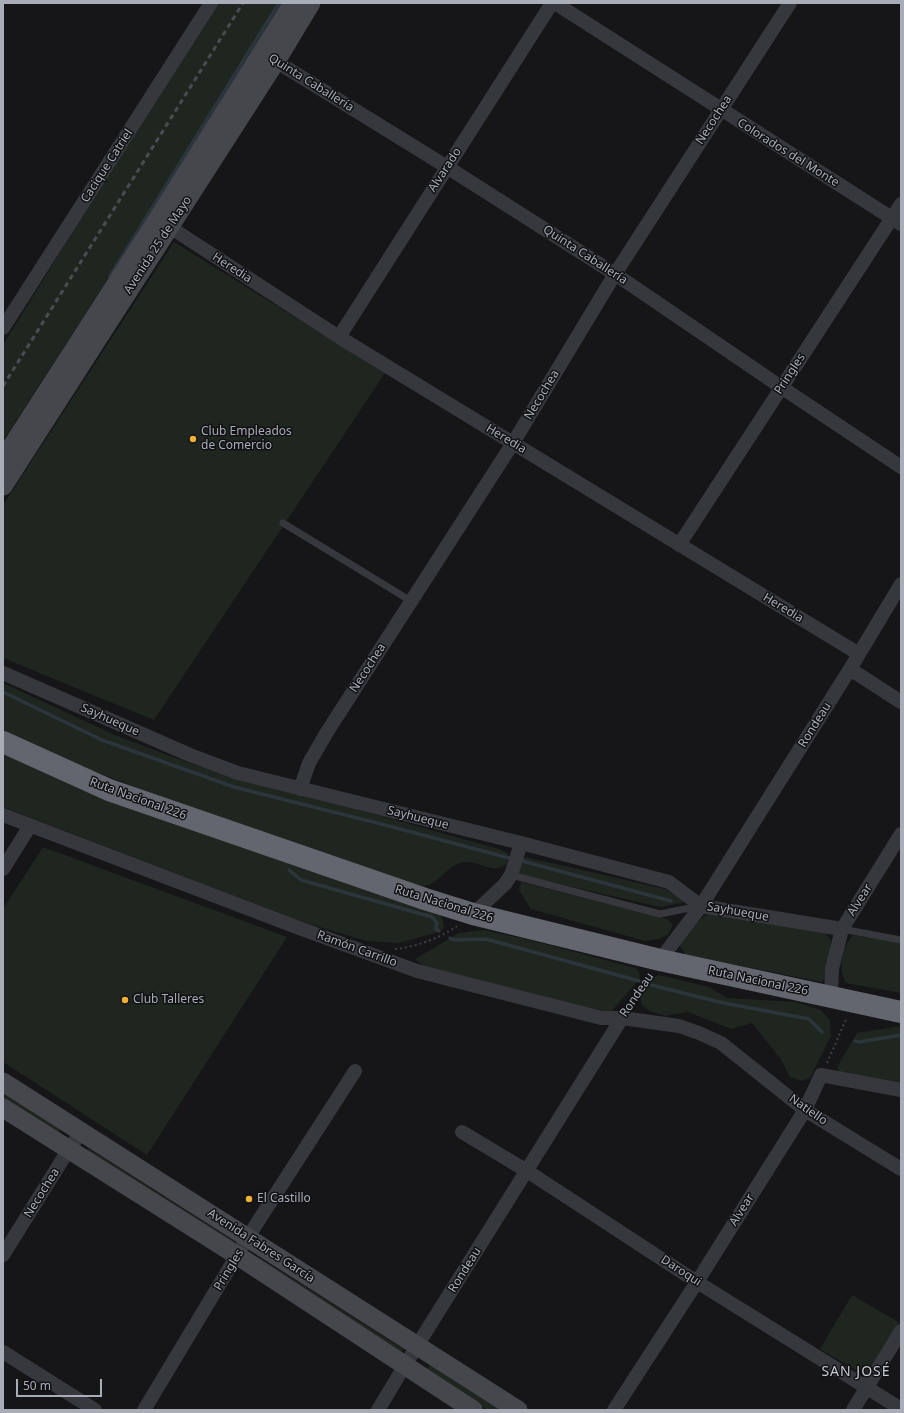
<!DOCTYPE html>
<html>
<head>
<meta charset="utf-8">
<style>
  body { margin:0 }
  #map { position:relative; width:904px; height:1413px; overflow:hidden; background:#161618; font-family:"Noto Sans",sans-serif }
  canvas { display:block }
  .frame { position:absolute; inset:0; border:4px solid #a8adb8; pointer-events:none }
  .scale { position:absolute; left:16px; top:1379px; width:86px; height:18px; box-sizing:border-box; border:2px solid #a8adb8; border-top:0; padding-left:5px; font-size:12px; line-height:14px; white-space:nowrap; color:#a8adb8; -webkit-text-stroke:3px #111113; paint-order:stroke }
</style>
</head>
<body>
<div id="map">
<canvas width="904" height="1413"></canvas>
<div class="frame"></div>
<div class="scale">50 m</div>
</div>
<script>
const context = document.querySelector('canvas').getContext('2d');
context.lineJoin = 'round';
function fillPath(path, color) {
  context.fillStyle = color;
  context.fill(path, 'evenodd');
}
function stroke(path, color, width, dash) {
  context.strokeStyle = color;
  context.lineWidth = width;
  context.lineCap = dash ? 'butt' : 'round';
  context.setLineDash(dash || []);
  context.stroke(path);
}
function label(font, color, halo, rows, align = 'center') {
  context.font = font + ' "Noto Sans",sans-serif';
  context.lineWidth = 3;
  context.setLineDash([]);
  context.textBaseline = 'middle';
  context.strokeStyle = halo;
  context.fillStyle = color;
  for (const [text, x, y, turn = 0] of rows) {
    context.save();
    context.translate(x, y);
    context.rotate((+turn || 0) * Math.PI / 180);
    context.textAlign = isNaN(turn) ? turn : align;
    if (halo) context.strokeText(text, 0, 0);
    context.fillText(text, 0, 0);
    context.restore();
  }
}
fillPath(new Path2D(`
  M214 3H287L3 441V345Z
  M174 242 385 373 154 720 3 658V505Z
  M3 683 115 735 189 763 269 787 363 811 499 849 508 853 507 864C491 875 481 861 466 862 449 863 443 879 429 885 427 886 423 886 420 887L239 827 91 770 3 732Z
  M3 750 440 914 443 920 444 928 435 933 399 943 366 941 297 920 3 807Z
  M43 847 287 937 147 1155 3 1062V909Z
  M521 856 665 889 687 902 660 907 517 874Z
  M521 882 667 919 673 925 668 935 659 939 645 941 531 909 519 890Z
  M711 911 822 929 831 940 827 975 822 982 686 955 679 945 696 923Z
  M483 930 530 940 635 968 639 972 640 978 612 1011 599 1014 424 967 415 959 459 933Z
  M853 935 901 943V993L846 983C838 969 842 946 853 935Z
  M659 975 709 987 727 998 796 1002 821 1010 830 1020 831 1036 810 1078 802 1081 790 1077 780 1058 752 1023 731 1029 688 1012 665 1016 650 1011 642 1005 640 998 652 978Z
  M901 1026V1086L840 1074 837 1067 857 1033Z
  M3 1090 62 1127 58 1134 3 1099Z
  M88 1148 234 1241 230 1247 84 1154Z
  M257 1256 403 1349 399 1356 253 1263Z
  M852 1295 900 1323 868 1377 820 1349Z
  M430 1364 502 1410H487L426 1371Z`), '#1e261f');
stroke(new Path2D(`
  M110 276 279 3
  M3 692 102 740 234 787 389 826 509 858
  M522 861 671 901
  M289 870 301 880 432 917 437 923 436 929 439 931
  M450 938 454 940 486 939 639 981
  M651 985 719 1002 809 1019 822 1032
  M855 1041 859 1042 901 1035`), '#2c353c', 3.5);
stroke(new Path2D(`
  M395 949C416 947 440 938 457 926
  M629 1007 651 974
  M827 1063 847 1017`), '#3d3f44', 2, [2, 3]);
stroke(new Path2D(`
  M283 523 411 601
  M511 875 660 914 699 906
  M842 929 901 940`), '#37383d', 7);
stroke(new Path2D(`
  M555 3 901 224
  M269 57 447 167 615 274 781 387 901 467
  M162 222 339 337 859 654
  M3 328 211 3
  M339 337 552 3
  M679 545 901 204
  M850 669 901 702
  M3 673 190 755 238 773 521 843 669 882 701 906 842 929
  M300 789 309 763 327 732 513 443 615 274 790 3
  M3 815 299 928 417 971 601 1018H622L679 1026 699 1033 721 1043 805 1110 901 1169
  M3 869 30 826
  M473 914 505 884 511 875 521 843
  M660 960 701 906 850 669 901 584
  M831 996 832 969 842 929 901 834
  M462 1132 527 1171 697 1282 901 1409
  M3 1255 69 1149 82 1131
  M3 1352 95 1410
  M144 1410 248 1237 355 1071
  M378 1410 405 1365 622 1018
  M614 1410 697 1282 805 1110 821 1075 901 1090
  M853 1410 901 1331`), '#37383d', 14);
stroke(new Path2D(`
  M3 460 158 219 293 3
  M3 486 276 61 311 3
  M3 1082 518 1410
  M3 1108 238 1256 473 1410`), '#45474d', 19);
stroke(new Path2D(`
  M3 742 109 790 425 899 473 914 660 960 901 1012`), '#63666e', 22);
stroke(new Path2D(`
  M3 386 243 3`), '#4a4c52', 3, [5, 4]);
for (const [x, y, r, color] of [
  [193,439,4,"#f2b134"],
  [125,1000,4,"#f2b134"],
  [249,1199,4,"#f2b134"]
]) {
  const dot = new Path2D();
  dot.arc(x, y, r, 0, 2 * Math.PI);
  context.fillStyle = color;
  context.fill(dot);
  stroke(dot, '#111113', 1.5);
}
label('12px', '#a8adb8', '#111113', [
  ["Quinta Caballería",311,83,32],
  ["Necochea",714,120,-57],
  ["Colorados del Monte",788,153,32],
  ["Cacique Catriel",107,166,-57],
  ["Alvarado",445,170,-57],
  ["Avenida 25 de Mayo",158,245,-57],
  ["Quinta Caballería",585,255,33],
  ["Heredia",232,268,33],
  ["Pringles",790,374,-57],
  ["Necochea",542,395,-59],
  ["Heredia",506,439,31],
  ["Heredia",783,608,31],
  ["Necochea",368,668,-57],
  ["Sayhueque",110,720,24],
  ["Rondeau",815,725,-58],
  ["Ruta Nacional 226",138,799,20],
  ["Sayhueque",418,818,14],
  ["Alvear",860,900,-58],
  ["Ruta Nacional 226",444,904,17],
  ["Sayhueque",738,912,10],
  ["Ramón Carrillo",357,949,20],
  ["Ruta Nacional 226",758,981,12],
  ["Rondeau",637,995,-56],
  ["Natiello",808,1110,35],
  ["Necochea",42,1193,-58],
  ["Alvear",742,1210,-58],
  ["Avenida Fabres García",261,1246,33],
  ["Pringles",229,1270,-59],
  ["Rondeau",465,1270,-58],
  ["Daroqui",681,1271,33]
]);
label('12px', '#a8adb8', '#111113', [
  ["Club Empleados",201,432],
  ["de Comercio",201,446],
  ["Club Talleres",133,1000],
  ["El Castillo",257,1199]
], 'left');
context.letterSpacing = '1px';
label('14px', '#c9ccd4', '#111113', [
  ["SAN JOSÉ",856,1372]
]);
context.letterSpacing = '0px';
</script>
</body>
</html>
